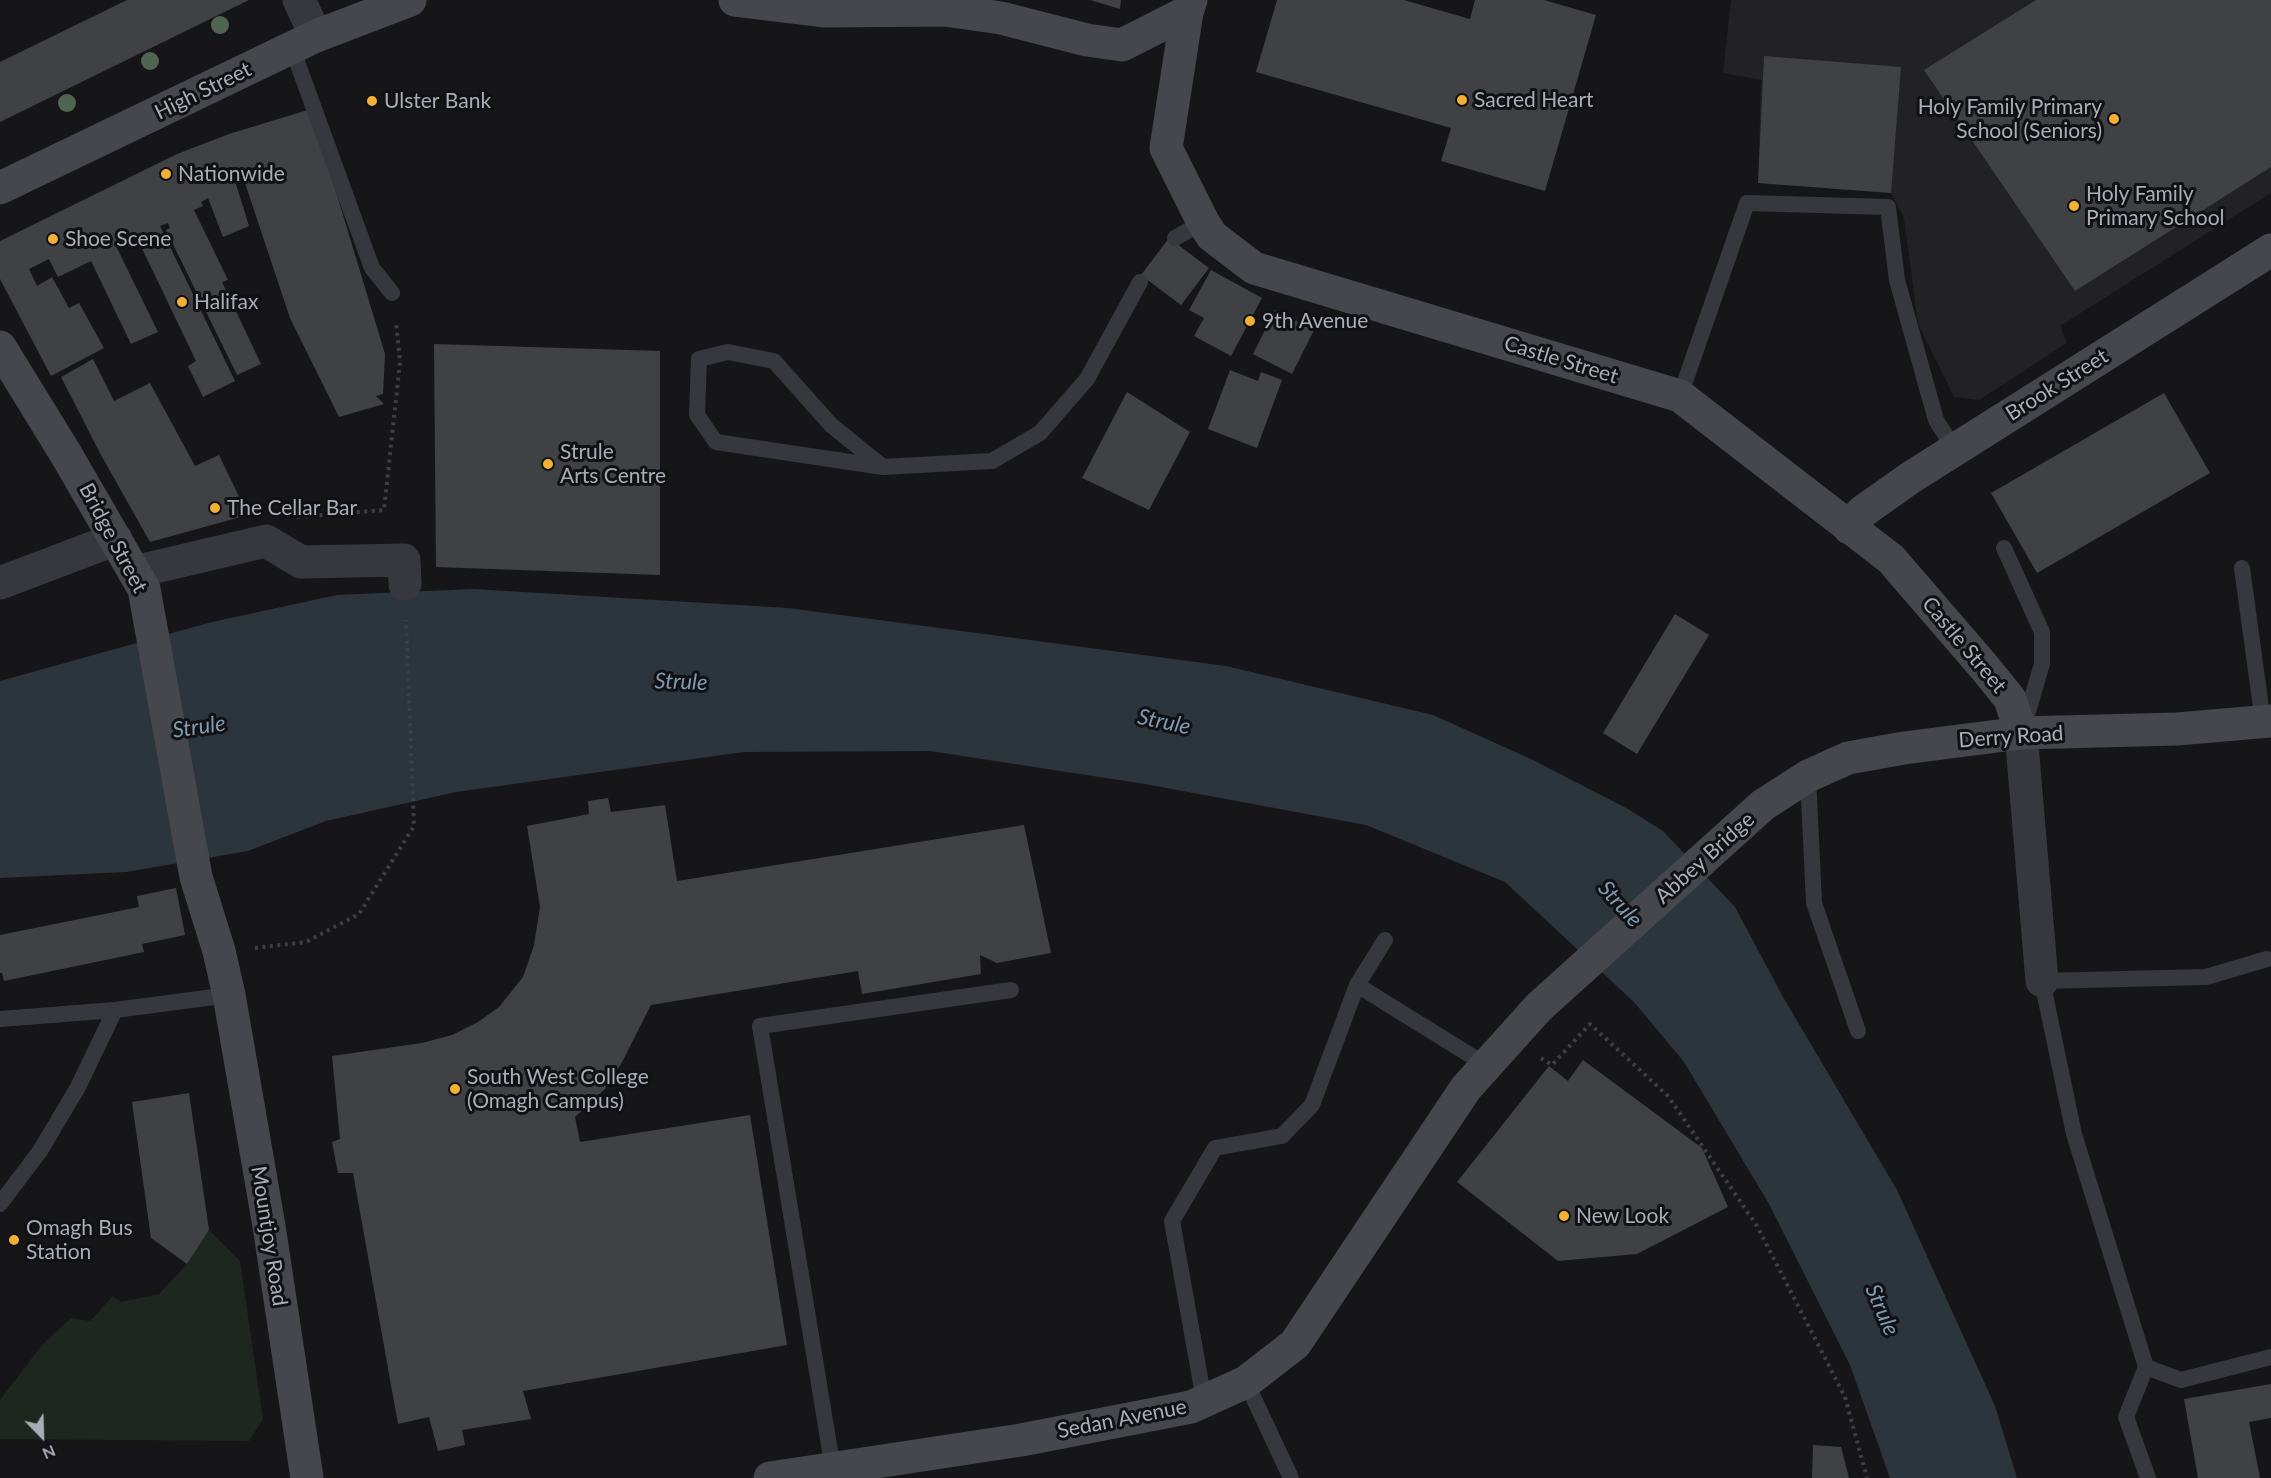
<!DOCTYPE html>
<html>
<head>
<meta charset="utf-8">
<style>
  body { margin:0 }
  #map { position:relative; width:2271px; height:1478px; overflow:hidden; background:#161618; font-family:Lato,sans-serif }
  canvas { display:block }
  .north { position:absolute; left:12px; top:1406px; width:60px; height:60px; -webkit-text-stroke:4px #111113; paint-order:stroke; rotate:157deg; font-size:16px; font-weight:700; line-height:24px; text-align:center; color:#a8adb8 }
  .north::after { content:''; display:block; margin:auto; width:21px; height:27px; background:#a8adb8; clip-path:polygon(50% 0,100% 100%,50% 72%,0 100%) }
</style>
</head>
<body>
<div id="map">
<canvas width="2271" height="1478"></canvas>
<div class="north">N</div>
</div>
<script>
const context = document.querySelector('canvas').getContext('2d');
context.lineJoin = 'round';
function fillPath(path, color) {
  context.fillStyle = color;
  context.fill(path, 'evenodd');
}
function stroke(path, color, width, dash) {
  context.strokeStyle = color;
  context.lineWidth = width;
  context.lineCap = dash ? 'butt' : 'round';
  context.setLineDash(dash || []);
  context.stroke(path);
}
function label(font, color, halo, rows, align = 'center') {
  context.font = font + ' Lato,sans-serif';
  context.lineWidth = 6;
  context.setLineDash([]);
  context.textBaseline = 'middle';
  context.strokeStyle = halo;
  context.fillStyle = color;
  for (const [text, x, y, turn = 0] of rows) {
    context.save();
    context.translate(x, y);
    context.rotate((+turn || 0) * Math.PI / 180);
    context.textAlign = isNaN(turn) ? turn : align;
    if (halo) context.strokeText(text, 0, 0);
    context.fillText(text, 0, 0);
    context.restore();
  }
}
fillPath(new Path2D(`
  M1731 0H2271V193L2060 326 2067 343 1979 400 1954 397 1918 324 1904 218 1891 193 1758 183 1761 80 1723 73Z`), '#222225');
fillPath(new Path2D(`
  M209 1230 240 1261 263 1419 249 1441 0 1439V1400L42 1345 71 1318 90 1321 113 1296 121 1302 159 1294 187 1264Z`), '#1e261f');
fillPath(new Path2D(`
  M473 589 788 608 1226 666 1433 715 1533 760 1628 809 1663 831 1735 907 1783 997 1897 1190 1995 1406 2017 1478H1890L1850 1365 1769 1204 1684 1062 1634 1002 1505 882 1366 825 1145 784 930 751 744 752 456 792 326 821 248 851 126 872 0 878V681L212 622 337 595Z`), '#2c353c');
fillPath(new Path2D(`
  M127 0H249L0 122V62Z
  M1090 0H1121L1120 9Z
  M1277 0H1404L1470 19 1475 0H1544L1596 15 1545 191 1441 161 1451 128 1256 72Z
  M2036 0H2271V167L2075 291 1924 70Z
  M1764 56 1901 67 1891 193 1758 183Z
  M311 109 385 354 383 394 376 396 384 404 339 417 290 318 244 180 236 184 249 226 223 237 208 198 201 202 203 206 194 210 228 280 222 282 261 364 237 375 166 230 170 228 168 223 160 226 235 381 203 397 188 366 196 361 137 238 117 248 158 332 131 344 91 261 58 277 49 259 29 269 37 286 52 277 69 308 79 303 104 348 51 376 0 279V241L177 154 229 134Z
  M1169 238 1209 268 1181 305 1141 275Z
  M1211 270 1262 298 1231 356 1194 336 1204 318 1189 310Z
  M1275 310 1314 330 1292 374 1253 354Z
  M434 344 660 351V575L436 567Z
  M93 359 114 401 150 383 195 466 219 455 248 515 150 542 101 455 61 377Z
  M1230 370 1258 381 1261 372 1282 380 1257 448 1208 429Z
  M1127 392 1190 432 1149 510 1082 478Z
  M2164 393 2210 473 2037 573 1991 493Z
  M1675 614 1709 635 1637 754 1603 733Z
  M608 798 611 812 665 805 677 881 1024 825 1051 953 997 963 980 955 981 974 862 994 858 971 651 1005 621 1064 605 1089 575 1117 580 1142 750 1115 787 1345 523 1391 531 1419 462 1430 465 1445 438 1451 429 1417 398 1424 353 1173H338L332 1142 340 1139 332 1056 422 1043 452 1035 478 1022 499 1007 523 977 534 945 540 907 527 826 589 814 588 801Z
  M176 888 185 935 142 944 144 952 4 981 2 973H0V935L139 907 137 896Z
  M1583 1060 1702 1148 1728 1207 1637 1254 1558 1261 1457 1182 1549 1066 1568 1081Z
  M189 1093 209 1230 187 1264 151 1238 132 1102Z
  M2271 1384V1418L2249 1422 2260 1478H2198L2184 1399Z
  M1813 1445 1841 1447 1849 1478H1812Z`), '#404145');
stroke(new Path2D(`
  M297 517 384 510 400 362 396 321
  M255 948 306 942 359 914 414 826 406 620
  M1541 1058 1552 1065 1590 1024 1668 1096 1757 1226 1845 1397 1867 1478`), '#3d3f44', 4, [3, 4.5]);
stroke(new Path2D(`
  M292 48 372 268 392 293
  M1175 238 1203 222
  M1680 396 1747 203 1888 207 1897 280 1936 420 1955 450
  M883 467 831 425 774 361 728 352 699 359 697 415 716 442 883 467 992 461 1040 433 1087 379 1140 282
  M2004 548 2042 632V664L2024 725
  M2242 568 2263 722
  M1808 776 1814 903 1858 1031
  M1357 985 1486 1065
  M0 1019 115 1010 229 995
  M0 1204 40 1151 78 1087 115 1010
  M2146 1367 2181 1380 2271 1357
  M1246 1382 1291 1478
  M1204 1400 1172 1221 1215 1148 1282 1136 1312 1105 1357 985 1385 940
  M833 1469 760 1026 1011 990
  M2148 1478 2126 1417 2146 1367 2074 1134 2042 981 2206 977 2267 959`), '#37383d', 16);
stroke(new Path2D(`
  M299 0 316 36
  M134 572 266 541 301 562 404 560 405 584
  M0 583 116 539
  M2021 733 2042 981`), '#37383d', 33);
stroke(new Path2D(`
  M735 0 826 11 945 10 1001 18 1087 40 1122 45 1187 12
  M1191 0 1187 12 1166 148 1203 222 1212 236 1254 268 1680 396 1891 559 1985 668 2010 699 2021 733
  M0 188 316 36 410 0
  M0 347 67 456 144 589 196 877 219 951 229 995 269 1226 307 1478
  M1849 528 1862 512 1910 478 2271 250
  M770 1478 1021 1440 1191 1407 1246 1382 1295 1344 1466 1088 1539 1007 1763 805 1808 776 1848 758 1904 748 2021 733 2177 729 2271 721`), '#45474d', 33);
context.fillStyle = '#506452';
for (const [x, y] of [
  [220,25],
  [150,61],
  [67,103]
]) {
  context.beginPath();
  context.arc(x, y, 9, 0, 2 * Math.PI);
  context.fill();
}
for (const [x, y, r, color] of [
  [1462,100,6,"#f2b134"],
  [372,101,6,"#f2b134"],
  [2114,119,6,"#f2b134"],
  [166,174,6,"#f2b134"],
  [2074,206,6,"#f2b134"],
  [53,239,6,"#f2b134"],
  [182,302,6,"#f2b134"],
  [1250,321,6,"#f2b134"],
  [548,464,6,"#f2b134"],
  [215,508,6,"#f2b134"],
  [455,1089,6,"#f2b134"],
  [1564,1216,6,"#f2b134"],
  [14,1240,6,"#f2b134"]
]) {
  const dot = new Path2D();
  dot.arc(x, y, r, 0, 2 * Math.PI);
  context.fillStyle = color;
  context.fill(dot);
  stroke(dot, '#111113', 2);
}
label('21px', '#a8adb8', '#111113', [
  ["High Street",203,91,-26],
  ["Castle Street",1561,360,17],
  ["Brook Street",2057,385,-32],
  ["Bridge Street",113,538,62],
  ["Castle Street",1964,645,50],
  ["Derry Road",2011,737,-4],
  ["Abbey Bridge",1705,858,-42],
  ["Mountjoy Road",269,1236,81],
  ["Sedan Avenue",1122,1419,-11]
]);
label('21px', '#a8adb8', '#111113', [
  ["Sacred Heart",1474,100],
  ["Ulster Bank",384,101],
  ["Holy Family Primary",2102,107,"right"],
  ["School (Seniors)",2102,131,"right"],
  ["Nationwide",178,174],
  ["Holy Family",2086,194],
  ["Primary School",2086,218],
  ["Shoe Scene",65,239],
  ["Halifax",194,302],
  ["9th Avenue",1262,321],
  ["Strule",560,452],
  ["Arts Centre",560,476],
  ["The Cellar Bar",227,508],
  ["South West College",467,1077],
  ["(Omagh Campus)",467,1101],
  ["New Look",1576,1216],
  ["Omagh Bus",26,1228],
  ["Station",26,1252]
], 'left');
label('italic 22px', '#7f9bb3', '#111113', [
  ["Strule",681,682,2],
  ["Strule",1164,722,12],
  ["Strule",199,727,-8],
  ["Strule",1620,904,48],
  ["Strule",1882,1310,67]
]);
</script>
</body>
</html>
